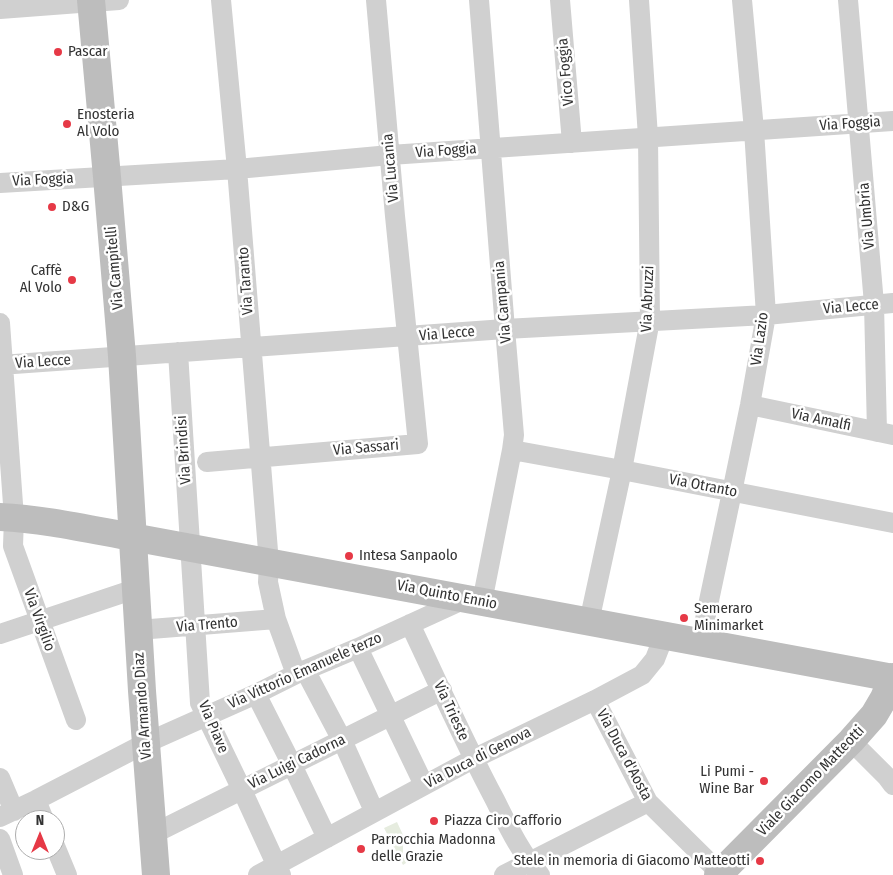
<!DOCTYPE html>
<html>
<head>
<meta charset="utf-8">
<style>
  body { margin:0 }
  #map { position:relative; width:893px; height:875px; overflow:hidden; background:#fff; font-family:"Fira Sans Condensed",sans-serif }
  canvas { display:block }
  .north { position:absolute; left:15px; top:810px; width:50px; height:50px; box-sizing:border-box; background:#fff; border:1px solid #adadad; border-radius:50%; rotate:0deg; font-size:14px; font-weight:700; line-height:20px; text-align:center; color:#333 }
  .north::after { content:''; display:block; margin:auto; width:18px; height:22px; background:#e63946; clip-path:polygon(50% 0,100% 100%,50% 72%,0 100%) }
</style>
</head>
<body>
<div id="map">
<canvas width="893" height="875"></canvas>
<div class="north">N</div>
</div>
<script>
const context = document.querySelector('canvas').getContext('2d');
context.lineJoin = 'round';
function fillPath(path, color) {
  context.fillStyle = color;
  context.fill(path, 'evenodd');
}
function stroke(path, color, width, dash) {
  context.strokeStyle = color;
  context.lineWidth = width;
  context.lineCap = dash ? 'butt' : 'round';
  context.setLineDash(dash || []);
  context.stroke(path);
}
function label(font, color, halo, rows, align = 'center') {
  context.font = font + ' "Fira Sans Condensed",sans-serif';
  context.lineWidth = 5;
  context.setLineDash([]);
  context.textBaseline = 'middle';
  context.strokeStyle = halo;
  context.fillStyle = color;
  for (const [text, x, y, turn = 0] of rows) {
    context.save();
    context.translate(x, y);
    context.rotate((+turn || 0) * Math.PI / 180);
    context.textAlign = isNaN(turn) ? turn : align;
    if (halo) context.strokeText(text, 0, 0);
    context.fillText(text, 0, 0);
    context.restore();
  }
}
fillPath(new Path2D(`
  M397 822 403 835V856L406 863 403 865 384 828Z`), '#e6ecdf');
stroke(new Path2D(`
  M221 0 237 169 269 563 268 582 276 619 296 674
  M479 0 505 329 514 435 512 450 482 602
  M560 0 572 143
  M848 0 874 304 877 432
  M0 9 119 0
  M0 183 237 169 390 155 893 121
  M0 323 14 518 13 546 76 720
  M178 352 200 703 242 790 281 875
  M0 365 505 329 766 315 893 303
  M750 405 893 435
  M512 450 622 470 893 523
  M207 462 418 444 395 216 376 0
  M589 622 622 470 650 320 648 137 639 0
  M410 624C438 683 464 742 495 800 508 826 520 852 540 875
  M138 630 276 619
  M0 634 135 589
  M700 643 732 492 750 405 766 315 754 130 742 0
  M358 648 424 785
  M305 670 342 740 374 811
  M256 694 292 765 327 838
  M595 700 648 802 722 875
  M851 741 887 777 893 785
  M0 778 14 811
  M36 800 44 820
  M0 817 36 800 146 743 256 694 296 674 358 648 465 599
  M153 834 442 690
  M0 839 13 875
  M55 846 67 875
  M258 875 473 759 595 700 642 675 655 659 664 636
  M504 875 648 802`), '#d0d0d0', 20);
stroke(new Path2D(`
  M91 0 107 177 122 356 142 691 156 875
  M0 517C44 519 88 529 132 537L893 678
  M718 875 851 741 874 715 884 698 893 677`), '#bdbdbd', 28);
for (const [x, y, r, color] of [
  [58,52,5,"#e63946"],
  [67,124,5,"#e63946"],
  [52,207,5,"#e63946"],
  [72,280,5,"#e63946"],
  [349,556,5,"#e63946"],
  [684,618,5,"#e63946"],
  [764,781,5,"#e63946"],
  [434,821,5,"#e63946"],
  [361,849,5,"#e63946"],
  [760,861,5,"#e63946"]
]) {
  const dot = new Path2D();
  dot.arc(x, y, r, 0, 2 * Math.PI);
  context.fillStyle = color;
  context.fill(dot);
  stroke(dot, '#fff', 2);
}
label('15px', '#333', '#fff', [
  ["Pascar",68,52],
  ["Enosteria",77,115],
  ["Al Volo",77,132],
  ["D&G",62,207],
  ["Caffè",62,271,"right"],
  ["Al Volo",62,288,"right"],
  ["Intesa Sanpaolo",359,556],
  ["Semeraro",694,609],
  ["Minimarket",694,626],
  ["Li Pumi -",754,772,"right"],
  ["Wine Bar",754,789,"right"],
  ["Piazza Ciro Cafforio",444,821],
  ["Parrocchia Madonna",371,840],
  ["delle Grazie",371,857],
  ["Stele in memoria di Giacomo Matteotti",750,861,"right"]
], 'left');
label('15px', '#333', '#fff', [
  ["Vico Foggia",566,72,-95],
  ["Via Foggia",850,124,-4],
  ["Via Foggia",446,151,-4],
  ["Via Lucania",391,168,-95],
  ["Via Foggia",43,180,-3],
  ["Via Umbria",867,216,-95],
  ["Via Campitelli",115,268,-95],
  ["Via Taranto",246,281,-94],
  ["Via Abruzzi",648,299,-88],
  ["Via Campania",503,302,-95],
  ["Via Lecce",851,307,-5],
  ["Via Lecce",447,334,-5],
  ["Via Lazio",760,339,-82],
  ["Via Lecce",43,362,-4],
  ["Via Amalfi",821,420,12],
  ["Via Sassari",366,448,-5],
  ["Via Brindisi",184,450,-94],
  ["Via Otranto",703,486,11],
  ["Via Quinto Ennio",447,595,11],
  ["Via Virgilio",39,620,70],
  ["Via Trento",207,625,-5],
  ["Via Vittorio Emanuele terzo",305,671,-24],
  ["Via Armando Diaz",143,706,-94],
  ["Via Trieste",451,711,65],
  ["Via Piave",213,727,67],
  ["Via Duca d'Aosta",624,755,62],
  ["Via Duca di Genova",478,758,-27],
  ["Via Luigi Cadorna",297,762,-26],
  ["Viale Giacomo Matteotti",811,781,-46]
]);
</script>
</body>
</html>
